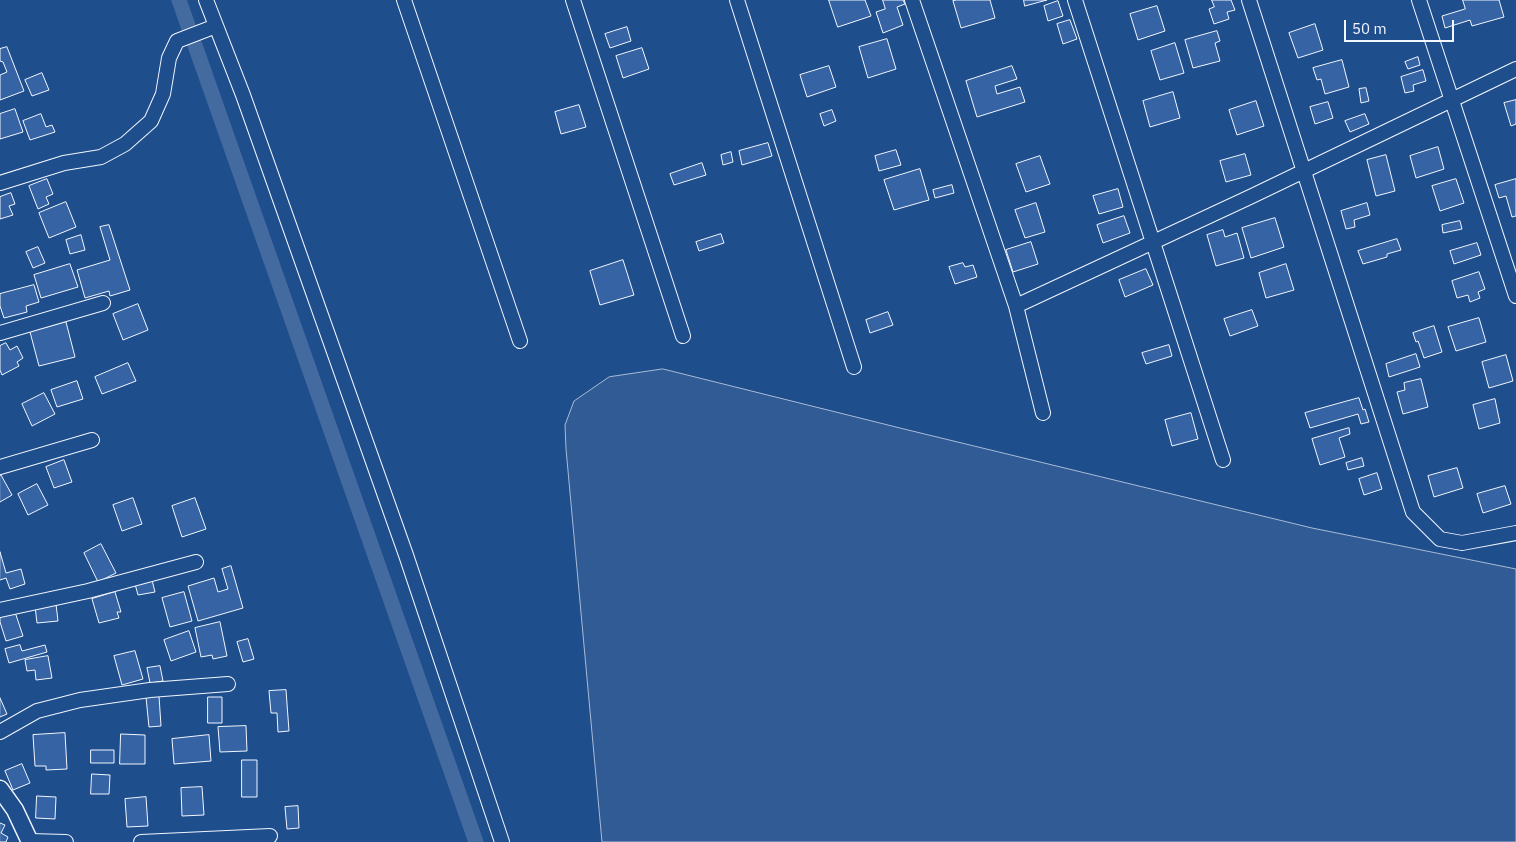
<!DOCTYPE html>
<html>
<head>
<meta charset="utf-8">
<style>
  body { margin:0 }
  #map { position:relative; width:1516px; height:842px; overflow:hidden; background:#1f4e8c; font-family:"IBM Plex Sans",sans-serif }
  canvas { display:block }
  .scale { position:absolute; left:1344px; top:20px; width:110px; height:22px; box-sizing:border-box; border:2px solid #f2f6ff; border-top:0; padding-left:6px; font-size:15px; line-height:18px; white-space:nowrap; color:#f2f6ff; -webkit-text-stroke:4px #1f4e8c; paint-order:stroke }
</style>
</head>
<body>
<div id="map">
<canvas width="1516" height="842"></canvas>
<div class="scale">50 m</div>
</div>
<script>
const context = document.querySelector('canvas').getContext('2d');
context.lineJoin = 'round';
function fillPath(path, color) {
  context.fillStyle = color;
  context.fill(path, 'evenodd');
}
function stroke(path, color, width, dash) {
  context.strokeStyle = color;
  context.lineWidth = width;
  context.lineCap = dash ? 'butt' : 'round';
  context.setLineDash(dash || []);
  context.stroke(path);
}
const built = new Path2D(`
  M663 369 904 429 1312 528 1516 569V842H602L566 449 565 425 574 401 609 377Z`);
fillPath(built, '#305b95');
stroke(built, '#a8bbd7', 1);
stroke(new Path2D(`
  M179 0 476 842`), '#446ba0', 15);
const building = new Path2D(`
  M829 0H865L871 16 838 27Z
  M883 0H903L905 4 897 7 903 25 883 33 876 12 885 9Z
  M957 0H990L995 18 961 28 953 1Z
  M1024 0H1047L1025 6Z
  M1212 0H1231L1235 10 1227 12 1229 19 1214 24 1209 9 1214 7Z
  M1463 0H1499L1504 17 1472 26 1470 20 1445 28 1442 16 1465 9Z
  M1058 1 1063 16 1048 21 1044 6Z
  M1157 6 1165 31 1138 40 1130 14Z
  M1070 20 1077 39 1063 44 1057 24Z
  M1315 24 1323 50 1298 58 1289 33Z
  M627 27 631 41 610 48 605 34Z
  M1217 31 1220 41 1215 43 1220 61 1193 68 1185 40Z
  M887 39 896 69 868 78 859 47Z
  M1175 43 1184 73 1160 80 1151 51Z
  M7 47 24 91 0 100V75L7 72 3 62 0 61V49Z
  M642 48 649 69 623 78 616 56Z
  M1418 57 1420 65 1408 69 1405 62Z
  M1342 60 1349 87 1325 94 1321 79 1317 80 1313 68Z
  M829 66 836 87 807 97 800 75Z
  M1012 66 1017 79 995 86 997 94 1020 87 1025 102 977 117 966 81Z
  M1423 70 1426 81 1413 85 1414 91 1405 93 1401 77Z
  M42 73 49 90 32 96 25 80Z
  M1366 88 1369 101 1361 103 1359 89Z
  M1173 92 1180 118 1150 127 1143 101Z
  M1516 100V124L1511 126 1504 103Z
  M1256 101 1264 126 1237 135 1229 110Z
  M1328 102 1333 118 1315 124 1310 107Z
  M579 105 586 127 561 134 555 112Z
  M15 109 23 132 0 139V114Z
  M832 110 836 121 824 126 820 114Z
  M41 114 46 127 52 125 55 132 30 140 23 121Z
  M1365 114 1369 124 1350 132 1345 121Z
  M768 143 772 156 742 165 739 151Z
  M1438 147 1444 169 1416 178 1410 156Z
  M896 150 901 165 879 171 875 156Z
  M731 152 733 162 723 165 721 155Z
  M1245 154 1251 175 1226 182 1220 161Z
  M1386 155 1395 191 1376 196 1367 160Z
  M1040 156 1050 184 1026 192 1016 164Z
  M702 163 706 175 674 185 670 174Z
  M920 169 929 200 894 210 884 180Z
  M47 179 53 194 46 197 49 204 38 209 29 186Z
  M1456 179 1464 203 1440 211 1432 186Z
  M1516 179V216L1512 217 1506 196 1499 198 1495 185Z
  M952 185 954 193 935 198 933 190Z
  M1118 189 1123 207 1099 214 1093 196Z
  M11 193 15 204 9 206 13 215 0 219V197Z
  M66 202 76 227 49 238 39 213Z
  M1036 203 1045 232 1025 238 1015 210Z
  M1367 203 1370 215 1354 220 1355 227 1346 229 1341 211Z
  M1124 216 1130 233 1103 243 1097 225Z
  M1275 218 1284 247 1251 258 1242 228Z
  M1460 221 1462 229 1443 233 1442 225Z
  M109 225 130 290 110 296 109 291 85 298 77 270 110 260 100 227Z
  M1223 230 1225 237 1237 233 1244 258 1216 266 1207 235Z
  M721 234 724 243 699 251 696 242Z
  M81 235 85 250 70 254 66 240Z
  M1397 239 1401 250 1387 254V257L1363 264 1358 251Z
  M1031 242 1038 264 1013 272 1006 250Z
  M1477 243 1481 255 1454 264 1450 251Z
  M38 247 45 263 33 268 26 252Z
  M623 260 634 295 600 305 590 271Z
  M963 263 965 267 973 265 977 277 955 284 949 267Z
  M70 264 78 287 41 298 34 275Z
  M1286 264 1294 290 1266 298 1259 273Z
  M1146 269 1153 285 1125 297 1119 280Z
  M1479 272 1485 289 1478 292 1480 298 1470 302 1468 295 1457 298 1452 281Z
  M34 285 39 302 26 306 27 312 4 318 0 306V294Z
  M138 304 148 330 123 340 113 314Z
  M1252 310 1258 326 1230 336 1224 319Z
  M888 312 893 325 870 333 866 320Z
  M1479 318 1486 342 1456 351 1448 327Z
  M66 322 75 357 39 366 30 332Z
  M1434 326 1442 352 1424 358 1418 341 1416 342 1413 333Z
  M6 343 10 350 17 346 23 358 17 362 19 366 2 375 0 370V346Z
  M1169 345 1172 356 1146 364 1142 353Z
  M1416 354 1420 367 1389 377 1386 364Z
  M1506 355 1513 381 1489 388 1482 362Z
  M128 363 136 381 102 394 95 377Z
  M1421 379 1428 407 1403 414 1397 392 1405 390 1404 383Z
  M77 381 83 399 57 407 51 390Z
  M44 393 55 414 32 426 22 404Z
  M1359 398 1363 410 1365 409 1369 422 1361 424 1358 414 1310 428 1305 413Z
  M1495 399 1500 423 1479 429 1473 405Z
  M1191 413 1198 439 1172 446 1165 420Z
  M1349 428 1350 434 1339 438 1345 457 1320 465 1312 439Z
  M1362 458 1364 466 1348 470 1346 463Z
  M64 460 72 482 54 488 46 467Z
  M1457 468 1463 488 1434 497 1428 476Z
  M1377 473 1382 489 1364 495 1359 479Z
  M0 475H1L12 495 0 502Z
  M37 484 48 505 28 515 18 494Z
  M1505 486 1511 504 1483 513 1477 494Z
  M133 498 142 524 122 531 113 505Z
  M195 498 206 529 182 537 172 506Z
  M101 544 116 573 98 582 84 553Z
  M0 552 6 573 21 569 25 584 10 589 6 578 0 580Z
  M231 566 243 608 198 621 188 586 214 578 218 592 228 589 222 569Z
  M152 580 155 592 138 595 135 584Z
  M115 592 121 612H117L119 618 99 623 92 599Z
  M184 592 192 621 170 627 162 598Z
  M56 604 58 621 37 623 35 606Z
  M15 612 23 636 6 641 0 622V617Z
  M220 622 227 656 213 659 212 655 201 657 195 628Z
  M189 631 196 652 171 661 164 640Z
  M248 639 254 659 243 662 237 642Z
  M20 645 22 651 45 645 47 652 9 663 5 649Z
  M135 651 143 679 122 685 114 656Z
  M48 656 52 678 36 680 35 670 27 671 25 660Z
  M160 666 163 681 150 683 147 668Z
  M286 690 289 731 278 732 277 713H271L269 691Z
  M159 696 161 726 149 727 146 697Z
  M208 697H222V723H208Z
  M0 698 7 714 0 717Z
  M246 726 247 751 220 752 218 727Z
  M65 733 67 769 46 770V766H35L33 735Z
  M121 734 145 735V764H120Z
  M209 735 211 761 174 764 172 739Z
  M91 750H114V763H91Z
  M242 760H257V797H242Z
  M22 764 30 783 13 790 5 771Z
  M92 774 110 775 109 794H91Z
  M202 787 204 815 182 816 181 788Z
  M37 796 56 797 55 819 36 818Z
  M146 797 148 826 127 827 125 799Z
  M298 806 299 828 287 829 285 807Z
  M0 823 5 825 1 833 8 837 6 842H0Z`);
fillPath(building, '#3563a3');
stroke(building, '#f2f6ff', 1);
const minor = new Path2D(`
  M206 0 243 95 406 555 502 842
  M404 0 520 341
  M573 0 683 336
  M737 0 854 367
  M912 0 1016 306 1043 413
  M1075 0 1223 460
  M1249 0 1413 512 1440 539 1462 543 1516 533
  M1419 0 1516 296
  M0 183 64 163 101 157 125 144 151 121 163 94 169 58 177 41 216 26
  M1016 306 1250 197 1516 69
  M0 333 103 303
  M0 467 92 440
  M0 610 88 591 196 562
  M0 732 37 711 80 700 150 690 228 684
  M29 841 66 842
  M141 842 270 836`);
const tertiary = new Path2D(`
  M0 789 15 810 30 842`);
stroke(minor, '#f2f6ff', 16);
stroke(tertiary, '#f2f6ff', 19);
stroke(minor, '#1f4e8c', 14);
stroke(tertiary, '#1f4e8c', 16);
</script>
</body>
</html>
